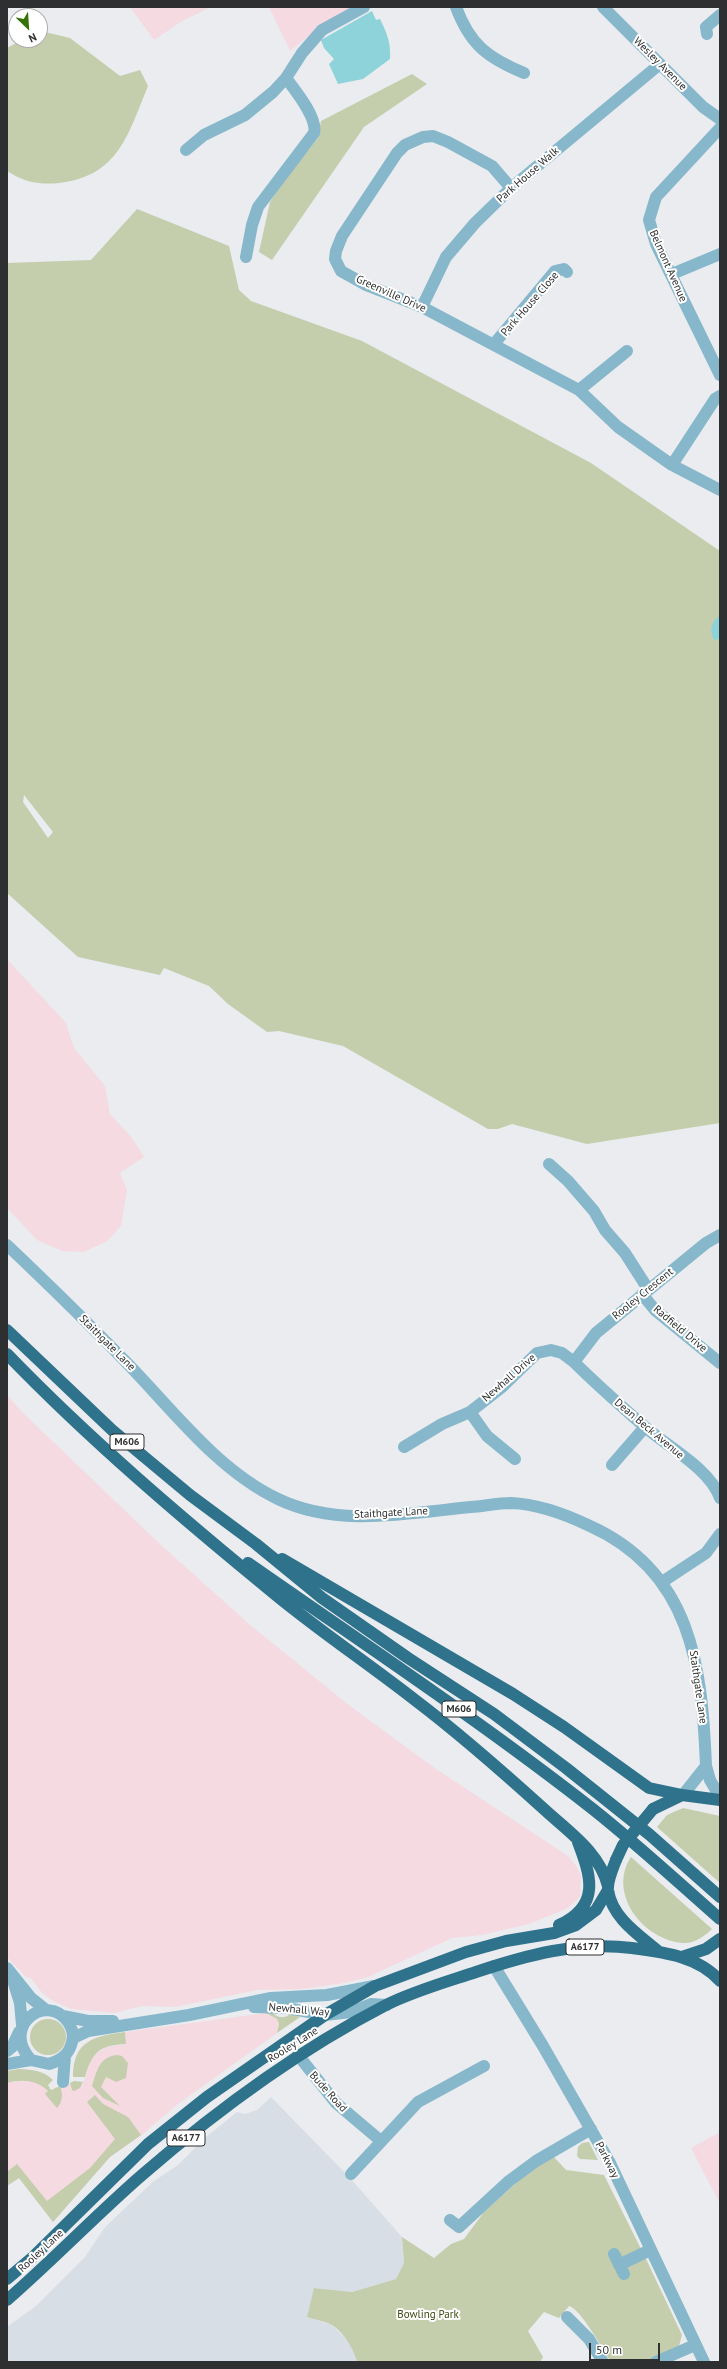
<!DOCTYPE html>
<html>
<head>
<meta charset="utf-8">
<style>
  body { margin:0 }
  #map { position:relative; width:727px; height:2369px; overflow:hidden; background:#eaecef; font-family:"PT Sans",sans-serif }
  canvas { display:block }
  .frame { position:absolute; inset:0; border:8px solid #2e2f30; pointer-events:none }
  .north { position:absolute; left:8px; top:8px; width:40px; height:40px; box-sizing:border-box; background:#fff; border:1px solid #abacac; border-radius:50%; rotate:155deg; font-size:11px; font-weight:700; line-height:16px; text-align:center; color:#2e2f30 }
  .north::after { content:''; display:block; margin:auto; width:14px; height:18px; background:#357207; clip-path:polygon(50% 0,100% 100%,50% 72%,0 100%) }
  .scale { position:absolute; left:589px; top:2343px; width:71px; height:18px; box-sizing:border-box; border:2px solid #2e2f30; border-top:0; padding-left:5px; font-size:12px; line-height:14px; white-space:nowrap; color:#2e2f30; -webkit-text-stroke:3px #fff; paint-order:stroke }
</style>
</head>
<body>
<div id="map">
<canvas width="727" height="2369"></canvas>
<div class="frame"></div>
<div class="north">N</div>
<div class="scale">50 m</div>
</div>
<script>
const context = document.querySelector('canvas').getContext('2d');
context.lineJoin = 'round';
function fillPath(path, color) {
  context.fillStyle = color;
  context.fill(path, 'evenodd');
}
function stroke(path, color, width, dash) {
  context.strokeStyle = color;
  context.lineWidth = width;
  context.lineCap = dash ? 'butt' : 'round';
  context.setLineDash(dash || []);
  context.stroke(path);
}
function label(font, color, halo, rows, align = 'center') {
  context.font = font + ' "PT Sans",sans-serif';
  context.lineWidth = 4;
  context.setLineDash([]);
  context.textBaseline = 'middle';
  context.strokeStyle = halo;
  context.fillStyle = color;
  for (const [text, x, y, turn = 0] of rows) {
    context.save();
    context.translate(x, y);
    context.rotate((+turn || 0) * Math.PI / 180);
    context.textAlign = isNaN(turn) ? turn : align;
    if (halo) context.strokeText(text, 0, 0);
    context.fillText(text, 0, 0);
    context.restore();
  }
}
fillPath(new Path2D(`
  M271 2097 350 2178 402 2237 404 2263 396 2279 352 2292 315 2288 307 2317 332 2325 347 2340 355 2353 357 2362H7V2327L36 2306 85 2257 105 2227 154 2181 178 2165 205 2138 237 2112 245 2114 257 2110Z`), '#d8dee6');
fillPath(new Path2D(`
  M130 7H211L182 21 154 40Z
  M269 7H352L324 24 290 51Z
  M7 959 66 1023 74 1048 105 1086 110 1114 132 1138 144 1157 120 1173 127 1190 121 1226 107 1241 84 1252 62 1251 37 1240 7 1208Z
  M7 1395 24 1414 161 1545 249 1624 350 1706 436 1769 568 1856 577 1867 581 1876 580 1895 577 1900 566 1909 529 1924 482 1935 452 1938 368 1977 344 1983 302 1989 257 1990 175 2007 142 2006 114 2013 71 2009 53 2001 42 1993 31 1978 26 1977 7 1957Z
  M266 2013 277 2019 279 2024 277 2033 178 2104 139 2137 110 2157 53 2222 19 2178 7 2186V2083L19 2081 37 2082 49 2091 57 2107 62 2100 60 2086 70 2083 72 2090 82 2086 92 2057 106 2047 126 2044 125 2032Z
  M720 2132V2204L691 2148Z`), '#f5dae1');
fillPath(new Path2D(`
  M45 32 70 38 120 76 140 70 148 86C128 134 119 176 59 183 39 185 24 182 7 171V48L22 40H40V34Z
  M412 74 427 84 364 127 272 260 259 252 270 202 286 177 318 138 321 121Z
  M137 209 229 246 239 290 251 301 362 341 591 463 720 551V1123L587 1144 512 1124 498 1129H488L343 1046 279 1031 267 1032 228 1004 209 986 164 968 160 975 78 957 7 893V263L91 260ZM24 795 53 832 48 838 23 802Z
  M683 1808 720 1816V1883L657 1827 667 1815Z
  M631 1857 712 1929C705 1936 694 1944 683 1943 643 1940 607 1893 631 1857Z
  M266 2013H273C279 2019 285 2018 291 2014L300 2017 277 2033 279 2024 277 2019Z
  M30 2037a18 18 0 1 1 36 0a18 18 0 1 1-36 0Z
  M125 2032 126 2044C100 2045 92 2052 85 2077H73C73 2040 95 2036 125 2032Z
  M117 2055 122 2056 128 2063 126 2078 116 2082 106 2077 101 2087 120 2106 103 2098 92 2086C97 2071 99 2057 117 2055Z
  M19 2069C33 2070 43 2070 53 2080L48 2085 51 2090 60 2086C63 2095 63 2101 57 2108L45 2094 48 2091C37 2080 21 2079 7 2083V2071Z
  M74 2081 83 2082 80 2088 74 2091 72 2090 70 2083Z
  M95 2095 103 2104 128 2117 141 2135 110 2157 53 2222 19 2178 7 2186V2172L17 2164 47 2201 90 2168 115 2139 87 2102Z
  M589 2142 598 2160 580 2159 577 2156 578 2147 582 2143Z
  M553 2156 566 2170 604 2175 641 2249 626 2268 639 2259H646L682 2335 679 2346 646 2362H611C603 2350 581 2309 569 2306L559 2318 544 2312 528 2331 543 2357 540 2362H357C354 2349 344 2333 332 2325 325 2321 315 2320 307 2317L314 2288 352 2292 396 2279 404 2263 402 2237 434 2258 451 2244 464 2239 484 2212 526 2174Z`), '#c4cdac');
fillPath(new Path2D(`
  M372 11 376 20 380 19C387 33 391 43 390 59L363 79 338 84 329 64 334 59 324 48 321 40Z
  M720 616V639L714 640C709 631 711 621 720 616Z`), '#8ed3da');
stroke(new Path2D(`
  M456 7C470 45 488 58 524 73
  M603 7 703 107 720 119
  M707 34 706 27 720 15
  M720 128 656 197 649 220 656 244 720 375
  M186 150 204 135 245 115 273 92 286 78 302 53 322 30 364 7
  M511 188 492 166 448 142 433 136 423 137 405 145 397 153 342 236 336 251 335 259 341 271 366 285 422 307 579 390 618 427 672 465
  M246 257 252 225 258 207 314 133C318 118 295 90 286 78
  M672 274 720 254
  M422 307 446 257 475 223 511 188 660 64
  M494 344 555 271 564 269 567 272
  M579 390 627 351
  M720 396 715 399 672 465 720 490
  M549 1164 568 1181 594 1211 605 1230 625 1253 648 1289
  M7 1245C47 1283 87 1322 126 1362 172 1409 217 1470 278 1499 338 1528 408 1513 471 1507 484 1506 498 1503 511 1503 539 1504 565 1514 590 1526 692 1572 702 1667 706 1766L710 1780 720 1797
  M642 1294 655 1310 720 1363
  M574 1362 596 1333 706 1243 720 1235
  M470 1412 487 1436 515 1459
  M404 1447 442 1424 470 1412 502 1387 537 1353 551 1350 562 1353 574 1362C597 1385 621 1406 645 1427 668 1447 710 1469 720 1498
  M612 1465 645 1427
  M662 1582 706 1553 720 1534
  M683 1795 706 1766
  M494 1966 543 2046 610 2163 704 2362
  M7 1968 31 1998 46 2010
  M12 1977 20 2003 22 2025
  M254 2007 287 2008 325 2015 351 2012 371 2004 387 2005
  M63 2016 88 2021H113
  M73 2038 88 2031 189 2015 271 1998 327 1995 374 1986
  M7 2051 12 2047 19 2032
  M298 2055 336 2103 381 2141
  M7 2064 31 2060 49 2064C61 2060 69 2055 72 2042 74 2035 72 2028 68 2022 46 1991 0 2027 31 2060
  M63 2082 65 2056
  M351 2174 418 2102 484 2066
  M450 2220 459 2227 509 2181 536 2161 591 2129
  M614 2254 624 2274
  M619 2265 650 2250
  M567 2317 589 2339 603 2362
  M656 2362 695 2345`), '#87b7cb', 12);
stroke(new Path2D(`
  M7 1330 112 1430 190 1495 256 1544 322 1598 408 1658 494 1714 566 1768 650 1835 720 1897
  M7 1354C90 1440 183 1519 276 1595 321 1632 369 1664 415 1700 460 1734 503 1772 545 1810 570 1833 599 1852 608 1886
  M282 1559 513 1694 564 1727 649 1788 682 1795
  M248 1563C364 1644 483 1723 594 1810 638 1845 679 1883 720 1919
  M653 1809 682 1795 720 1800
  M616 1860C613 1868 607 1881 608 1890 612 1918 639 1935 659 1952
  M559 1925C601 1906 591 1876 578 1842
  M682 1957 706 1949 720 1939
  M7 2279 33 2257 148 2144 207 2097 325 2015 375 1986 466 1952 506 1941 554 1933 576 1925 596 1910 608 1890
  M7 2300C53 2260 96 2215 142 2175 217 2110 297 2051 386 2005 414 1991 446 1982 476 1972 527 1955 578 1941 632 1948 662 1952 699 1956 720 1981`), '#2f728b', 12);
stroke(new Path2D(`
  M616 1860 623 1845 653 1809`), '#2f728b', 12);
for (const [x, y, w] of [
  [127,1442,34],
  [459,1709,34],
  [585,1947,38],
  [186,2138,38]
]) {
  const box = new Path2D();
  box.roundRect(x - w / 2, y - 8, w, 16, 3);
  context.fillStyle = '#fff';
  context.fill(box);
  stroke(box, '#2e2f30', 1);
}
label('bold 10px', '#2e2f30', null, [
  ["M606",127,1442],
  ["M606",459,1709],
  ["A6177",585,1947],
  ["A6177",186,2138]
]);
label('11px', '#2e2f30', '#fff', [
  ["Wesley Avenue",660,64,45],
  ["Park House Walk",528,175,-41],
  ["Belmont Avenue",668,266,66],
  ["Greenville Drive",391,294,24],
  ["Park House Close",530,304,-49],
  ["Rooley Crescent",643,1294,-39],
  ["Radfield Drive",680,1329,40],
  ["Staithgate Lane",107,1343,45],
  ["Newhall Drive",509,1378,-41],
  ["Dean Beck Avenue",649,1429,40],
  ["Staithgate Lane",391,1513,-3],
  ["Staithgate Lane",698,1687,82],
  ["Newhall Way",299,2010,5],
  ["Rooley Lane",293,2045,-32],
  ["Bude Road",328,2092,48],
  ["Parkway",607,2160,63],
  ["Rooley Lane",41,2251,-43]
]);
label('11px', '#3c480f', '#fff', [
  ["Bowling Park",428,2315]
]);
</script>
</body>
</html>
